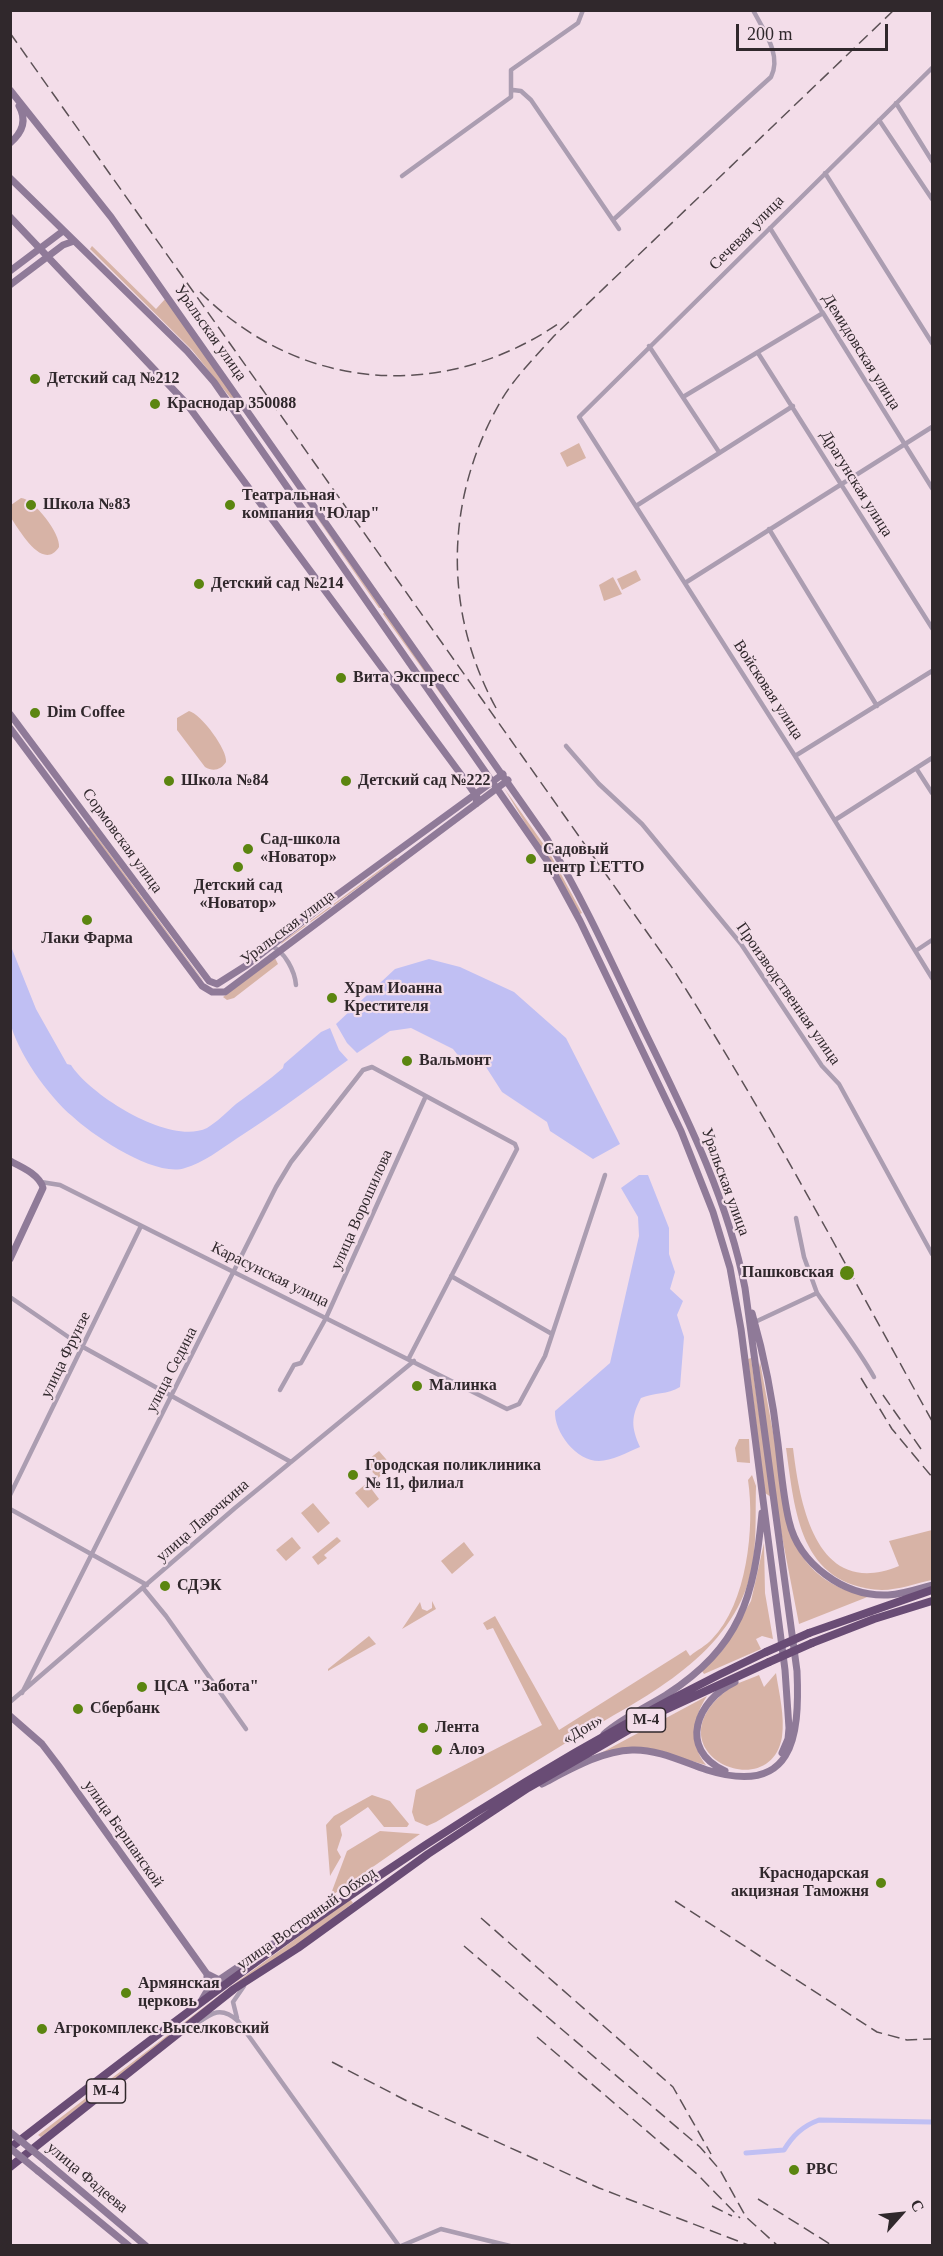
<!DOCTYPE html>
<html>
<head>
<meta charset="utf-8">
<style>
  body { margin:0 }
  #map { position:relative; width:943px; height:2256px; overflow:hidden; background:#f3dde9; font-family:"Times New Roman",serif }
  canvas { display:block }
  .frame { position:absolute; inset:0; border:12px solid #30282c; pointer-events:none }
  .north { position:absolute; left:871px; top:2184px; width:60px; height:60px; -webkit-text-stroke:4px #f3dde9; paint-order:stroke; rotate:63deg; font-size:16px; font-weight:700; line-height:24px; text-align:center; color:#30282c }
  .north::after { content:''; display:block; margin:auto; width:21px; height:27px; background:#30282c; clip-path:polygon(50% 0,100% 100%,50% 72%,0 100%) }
  .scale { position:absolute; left:736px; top:24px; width:152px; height:27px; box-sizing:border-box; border:3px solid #30282c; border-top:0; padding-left:8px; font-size:18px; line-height:21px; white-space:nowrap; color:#30282c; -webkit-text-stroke:4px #f3dde9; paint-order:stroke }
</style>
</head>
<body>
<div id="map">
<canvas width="943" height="2256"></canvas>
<div class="frame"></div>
<div class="north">С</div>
<div class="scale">200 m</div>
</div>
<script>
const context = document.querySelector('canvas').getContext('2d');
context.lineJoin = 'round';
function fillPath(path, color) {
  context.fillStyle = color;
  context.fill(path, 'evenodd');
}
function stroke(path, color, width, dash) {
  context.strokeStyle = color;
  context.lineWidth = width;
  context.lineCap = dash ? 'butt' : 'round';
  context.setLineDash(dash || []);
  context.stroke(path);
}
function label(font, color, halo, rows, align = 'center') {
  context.font = font + ' "Times New Roman",serif';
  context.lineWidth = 4.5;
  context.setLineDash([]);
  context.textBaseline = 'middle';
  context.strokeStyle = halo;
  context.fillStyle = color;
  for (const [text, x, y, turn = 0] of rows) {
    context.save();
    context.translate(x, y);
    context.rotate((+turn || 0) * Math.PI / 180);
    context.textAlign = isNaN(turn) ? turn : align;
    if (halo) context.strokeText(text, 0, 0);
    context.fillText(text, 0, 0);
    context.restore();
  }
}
fillPath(new Path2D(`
  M92 246 156 309 166 298 237 401H233L192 350 90 249Z
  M579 443 586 458 567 467 560 453Z
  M291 480 381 608H379Z
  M21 498C34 499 61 534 59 547 43 572 20 531 11 518V505Z
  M636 570 641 580 622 590 617 579Z
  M613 577 622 594 604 601 599 585Z
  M385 611 453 709 452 710 383 614Z
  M189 711C201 714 228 750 226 762 221 770 213 772 205 767L177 730V718Z
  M504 788 549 852 582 913 580 914Z
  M90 827 202 979 203 981 88 828Z
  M396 858 397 859 281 944 282 942Z
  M275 958 278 964 234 998 227 1000 223 997Z
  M751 1358 771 1497 765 1493 748 1359Z
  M760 1362 793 1540C808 1573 835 1591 870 1596L799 1624 777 1511 758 1373Z
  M739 1439H749L750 1463 737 1462 735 1448Z
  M786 1448H793C800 1506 817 1600 899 1566L889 1541 932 1530V1580C917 1583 898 1590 882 1590 799 1586 795 1511 786 1448Z
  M379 1451 392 1466 378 1478 364 1463Z
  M752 1475 756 1486C755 1519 758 1554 747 1586 720 1664 635 1702 569 1741 525 1768 481 1795 436 1822L427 1826 415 1821 412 1812 416 1790 542 1725 493 1628 487 1630 483 1623 495 1616 559 1730 686 1650 690 1656C697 1650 706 1646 712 1639 747 1604 755 1527 748 1480Z
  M367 1483 379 1499 368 1508 355 1493Z
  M313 1503 330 1523 318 1533 301 1513Z
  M292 1537 301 1548 286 1561 276 1550Z
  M337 1537 341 1541 324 1555 327 1558 318 1565 312 1557Z
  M464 1542 474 1555 452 1574 441 1561Z
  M764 1543 765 1593 773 1639 762 1636 756 1639 761 1649 704 1674 702 1671 722 1651 751 1601Z
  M432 1601 436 1609 402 1629 420 1602 422 1609 427 1611 432 1608Z
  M369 1636 376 1644 328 1671V1669Z
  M776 1673C779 1693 785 1716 782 1737 770 1807 650 1752 726 1691 734 1683 748 1680 759 1675L764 1687Z
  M707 1696C693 1717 689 1744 706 1765L645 1748 599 1754Z
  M372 1795 390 1801 409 1824 407 1827H384L368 1807 340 1826 342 1835 337 1850 341 1857 330 1876 326 1825 334 1816Z
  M380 1831 420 1834 334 1894 332 1891 347 1851Z
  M350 1899 353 1903 293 1948 235 1985 41 2137 38 2135 234 1984Z`), '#d7b3a6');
fillPath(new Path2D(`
  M10 944 36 1009 67 1064 71 1065C90 1095 170 1146 207 1128 217 1122 227 1112 236 1104 252 1092 268 1081 283 1068L284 1064 321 1032 330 1028 339 1050 348 1060C311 1087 275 1114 236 1139 221 1149 203 1163 185 1168 156 1178 93 1136 72 1116 49 1097 16 1051 10 1021 6 997 10 968 10 944Z
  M429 959 460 967 514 992 566 1038 620 1144 593 1159 550 1131 547 1122 502 1092 486 1067 461 1059 453 1049 411 1028 390 1031 357 1053 347 1043 336 1024 395 969Z
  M639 1175H648L669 1228V1254L675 1272 670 1289 683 1301 677 1315 684 1337 680 1387C667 1395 655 1392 641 1398 631 1417 631 1427 640 1447 628 1452 611 1461 599 1461 576 1461 554 1432 555 1411L610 1363 639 1236 638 1217 621 1188Z`), '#c0bff3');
stroke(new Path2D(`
  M746 2153 784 2150C793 2135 803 2126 819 2120L932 2122`), '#c0bff3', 5);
stroke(new Path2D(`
  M932 68 579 417 795 756 932 978
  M513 90 521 91 531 100 619 229
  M896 103 932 161
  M879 120 932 199
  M825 173 932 343
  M402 176 511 97V70L578 23 583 10
  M613 220 771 77C782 55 764 31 753 10
  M770 228 932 488
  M649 346 719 452
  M758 353 932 628
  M683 397 823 313
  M636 506 793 406
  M769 529 877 706
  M685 583 932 427
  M566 746 599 784 642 824 741 944 822 1066 839 1084 932 1254
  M795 756 932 671
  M916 768 932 793
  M835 820 932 758
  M271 946C285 951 295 972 296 985
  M917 950 932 940
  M41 1182 60 1185 507 1409 519 1404 545 1356 605 1175
  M796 1218 804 1257 817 1293
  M451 1276 552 1334
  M10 1297 83 1347 291 1462
  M755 1322 817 1293C836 1321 857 1347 874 1377
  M280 1390 294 1365 301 1363 326 1318 425 1098
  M10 1495 141 1226
  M10 1509 147 1585
  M143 1588 166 1616 246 1729
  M22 1693 276 1187 291 1162 363 1070 372 1067 515 1144 517 1149 409 1358
  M10 1702 235 1508 414 1361
  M237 2018 233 2002 244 1986
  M188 2030C207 2018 217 2002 238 2021L399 2246
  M401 2246 441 2229 510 2246`), '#ab9db1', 4.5);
stroke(new Path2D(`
  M10 90 111 217 547 839C583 899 612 963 642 1026 683 1110 727 1195 745 1288L797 1671C800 1738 793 1797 707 1770 683 1762 658 1749 632 1750 601 1751 569 1770 542 1784
  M10 143C23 132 27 120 19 106
  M10 178 187 351 214 382 548 862 580 921 681 1131 713 1212 730 1268 741 1329 785 1670 789 1728 788 1739 782 1753
  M10 217 186 403 468 784 477 797 476 804
  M10 271 63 231
  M10 285 63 245 74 241
  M10 714 209 981 217 984 247 965 330 900 503 774
  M10 728 202 986 212 992H225L508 780
  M10 1161C22 1167 40 1175 43 1188L10 1259
  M752 1313C764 1355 773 1400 778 1444 781 1469 783 1496 789 1521 799 1564 844 1597 888 1595 903 1594 918 1589 932 1585
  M10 1716 42 1744 58 1765 207 1974 219 1980 272 1944 281 1943
  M604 1734C622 1718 645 1708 666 1695 741 1646 754 1598 762 1513
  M725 1771C677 1749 697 1700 735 1682
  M200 2003 207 1991V1974
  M49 2164 146 2246
  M38 2171 129 2246`), '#8f7a98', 7);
stroke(new Path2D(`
  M809 1633 932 1590
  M812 1643 874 1619 932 1601
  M10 2148C249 1962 492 1781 766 1652
  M10 2167 234 1989 298 1948 428 1854 528 1788 658 1713 769 1662`), '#694c75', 8);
stroke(new Path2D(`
  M10 33 673 969C767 1115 848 1270 932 1421
  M200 292C300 392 442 402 558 324
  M496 708C442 609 445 496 502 399 516 376 536 356 554 336L894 10
  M861 1378 892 1429 932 1477
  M883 1395 921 1449
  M675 1901 877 2032 907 2040 932 2039
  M481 1918 673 2087 711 2154
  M464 1946 700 2147 720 2170 746 2217 778 2246
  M537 2037 697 2174 740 2218
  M332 2062 407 2101 599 2188 751 2246
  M758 2199 833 2246
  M712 2206 732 2216`), '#5c5156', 1.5, [12, 6]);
stroke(new Path2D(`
  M10 2132 49 2164
  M10 2148 38 2171`), '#8f7a98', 7);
stroke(new Path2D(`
  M766 1652 809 1633
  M769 1662 812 1643`), '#694c75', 8);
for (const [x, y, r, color] of [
  [35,379,6,"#5b8510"],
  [155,404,6,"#5b8510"],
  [31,505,6,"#5b8510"],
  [230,505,6,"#5b8510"],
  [199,584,6,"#5b8510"],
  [341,678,6,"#5b8510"],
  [35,713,6,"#5b8510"],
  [169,781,6,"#5b8510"],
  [346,781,6,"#5b8510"],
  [248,849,6,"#5b8510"],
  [531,859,6,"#5b8510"],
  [238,867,6,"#5b8510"],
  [87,920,6,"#5b8510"],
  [332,998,6,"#5b8510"],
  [407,1061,6,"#5b8510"],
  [847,1273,8,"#5b8510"],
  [417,1386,6,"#5b8510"],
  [353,1475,6,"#5b8510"],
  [165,1586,6,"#5b8510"],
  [142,1687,6,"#5b8510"],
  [78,1709,6,"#5b8510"],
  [423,1728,6,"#5b8510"],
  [437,1750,6,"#5b8510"],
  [881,1883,6,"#5b8510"],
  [126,1993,6,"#5b8510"],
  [42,2029,6,"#5b8510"],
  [794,2170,6,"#5b8510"]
]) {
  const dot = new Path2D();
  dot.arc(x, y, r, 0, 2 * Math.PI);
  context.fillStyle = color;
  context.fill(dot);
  stroke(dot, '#f3dde9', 2);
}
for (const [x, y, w] of [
  [646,1720,39],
  [106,2091,39]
]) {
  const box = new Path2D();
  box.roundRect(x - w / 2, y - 12, w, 24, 4.5);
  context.fillStyle = '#f3dde9';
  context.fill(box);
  stroke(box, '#30282c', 1.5);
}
label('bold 15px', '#30282c', null, [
  ["М-4",646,1720],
  ["М-4",106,2091]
]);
label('16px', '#30282c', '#f3dde9', [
  ["Сечевая улица",747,233,-45],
  ["Уральская улица",210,333,55],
  ["Демидовская улица",861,352,58],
  ["Драгунская улица",856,484,58],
  ["Войсковая улица",768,690,57],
  ["Сормовская улица",122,841,54],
  ["Уральская улица",288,928,-37],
  ["Производственная улица",788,994,55],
  ["Уральская улица",725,1182,70],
  ["улица Ворошилова",362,1210,-66],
  ["Карасунская улица",270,1275,26],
  ["улица Фрунзе",66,1355,-64],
  ["улица Седина",172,1370,-63],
  ["улица Лавочкина",203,1521,-41],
  ["«Дон»",583,1730,-30],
  ["улица Бершанской",123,1834,55],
  ["улица Восточный Обход",307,1919,-35],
  ["улица Фадеева",87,2178,40]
]);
label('bold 16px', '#30282c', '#f3dde9', [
  ["Детский сад №212",47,379],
  ["Краснодар 350088",167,404],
  ["Театральная",242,496],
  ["компания \"Юлар\"",242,514],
  ["Школа №83",43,505],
  ["Детский сад №214",211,584],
  ["Вита Экспресс",353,678],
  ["Dim Coffee",47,713],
  ["Школа №84",181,781],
  ["Детский сад №222",358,781],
  ["Сад-школа",260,840],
  ["«Новатор»",260,858],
  ["Садовый",543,850],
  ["центр LETTO",543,868],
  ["Детский сад",238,886,"center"],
  ["«Новатор»",238,904,"center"],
  ["Лаки Фарма",87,939,"center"],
  ["Храм Иоанна",344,989],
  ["Крестителя",344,1007],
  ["Вальмонт",419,1061],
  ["Пашковская",834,1273,"right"],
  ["Малинка",429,1386],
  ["Городская поликлиника",365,1466],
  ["№ 11, филиал",365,1484],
  ["СДЭК",177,1586],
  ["ЦСА \"Забота\"",154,1687],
  ["Сбербанк",90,1709],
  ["Лента",435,1728],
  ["Алоэ",449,1750],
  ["Краснодарская",869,1874,"right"],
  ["акцизная Таможня",869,1892,"right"],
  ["Армянская",138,1984],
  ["церковь",138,2002],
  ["Агрокомплекс Выселковский",54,2029],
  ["РВС",806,2170]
], 'left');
</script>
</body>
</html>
